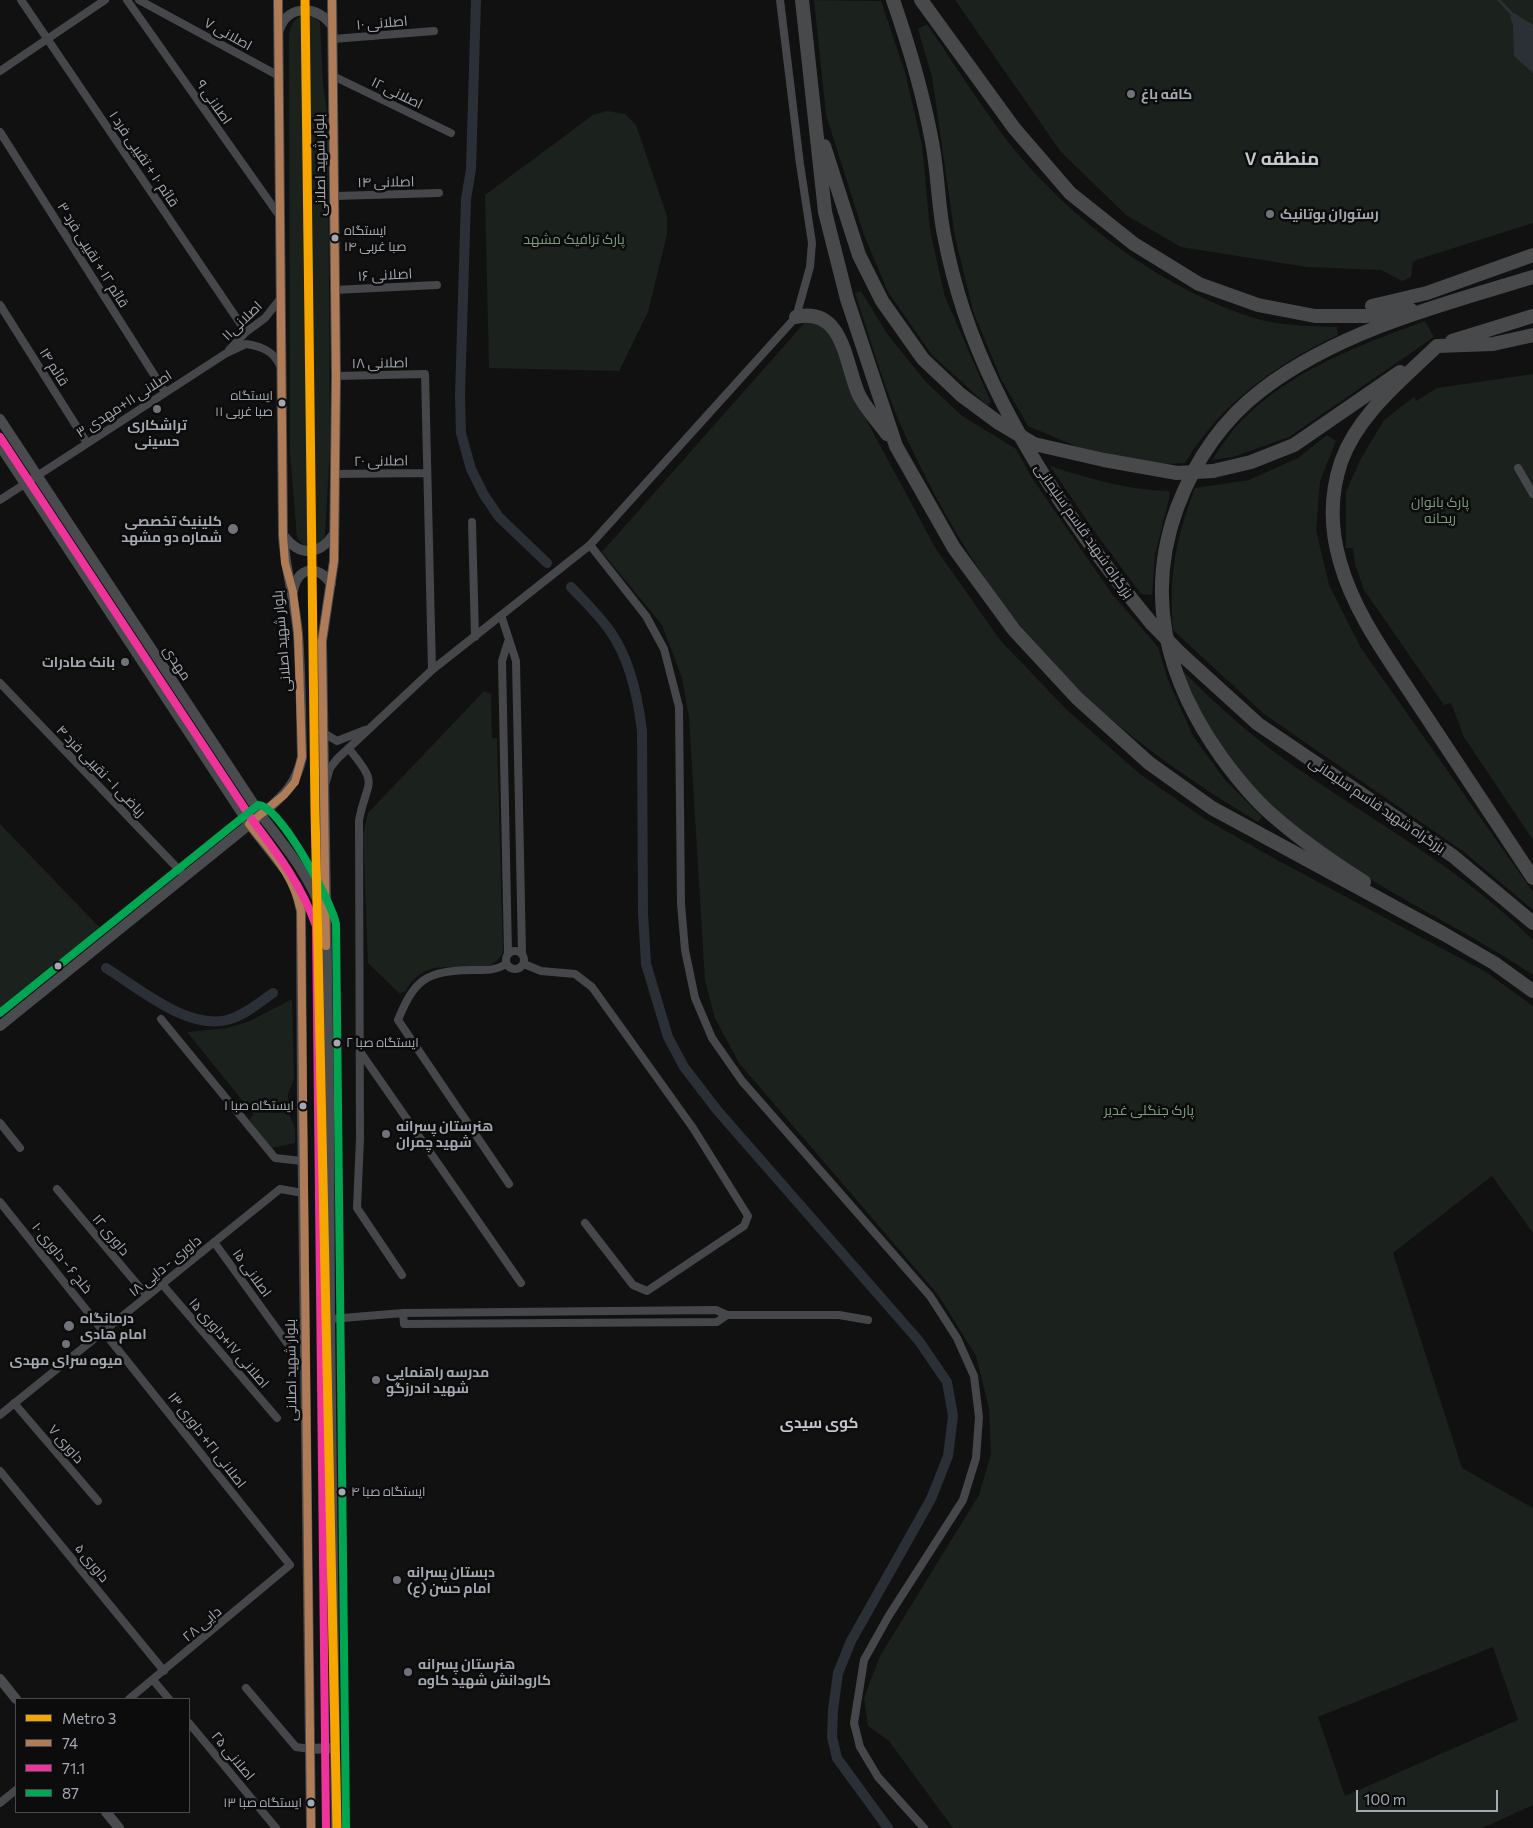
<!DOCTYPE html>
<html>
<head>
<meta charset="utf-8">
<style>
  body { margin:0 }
  #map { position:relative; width:1533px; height:1828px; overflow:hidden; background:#111112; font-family:Commissioner,sans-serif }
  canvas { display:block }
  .legend { position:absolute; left:15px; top:1698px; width:175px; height:115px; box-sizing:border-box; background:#0c0c0d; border:1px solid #484a4f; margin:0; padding:6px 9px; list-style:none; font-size:15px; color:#a3a8b1 }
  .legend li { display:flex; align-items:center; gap:10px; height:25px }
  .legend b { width:25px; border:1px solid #484a4f }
  .scale { position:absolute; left:1356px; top:1790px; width:142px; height:22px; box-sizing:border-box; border:2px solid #a3a8b1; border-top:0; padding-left:6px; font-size:15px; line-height:18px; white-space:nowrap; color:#a3a8b1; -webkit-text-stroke:4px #0c0c0d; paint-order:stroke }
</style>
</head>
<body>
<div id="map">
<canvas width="1533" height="1828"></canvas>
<ul class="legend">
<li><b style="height:6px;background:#f7a600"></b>Metro 3</li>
<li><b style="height:6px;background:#b07c57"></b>74</li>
<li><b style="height:6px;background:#ef339a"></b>71.1</li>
<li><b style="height:6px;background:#00a651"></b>87</li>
</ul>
<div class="scale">100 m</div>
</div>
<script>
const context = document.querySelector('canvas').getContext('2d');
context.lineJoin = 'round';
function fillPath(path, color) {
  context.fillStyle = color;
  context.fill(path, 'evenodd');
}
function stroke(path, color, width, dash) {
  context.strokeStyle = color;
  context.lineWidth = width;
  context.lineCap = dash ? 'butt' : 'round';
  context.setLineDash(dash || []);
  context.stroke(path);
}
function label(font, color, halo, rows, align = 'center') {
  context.font = font + ' Commissioner,Cairo,sans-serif';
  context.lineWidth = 5;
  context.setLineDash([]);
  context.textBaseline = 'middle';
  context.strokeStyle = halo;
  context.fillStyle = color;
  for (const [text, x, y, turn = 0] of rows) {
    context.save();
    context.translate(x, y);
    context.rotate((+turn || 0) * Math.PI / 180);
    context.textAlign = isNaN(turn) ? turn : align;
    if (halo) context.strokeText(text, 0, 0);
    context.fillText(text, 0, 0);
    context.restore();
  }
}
fillPath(new Path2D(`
  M814 0 881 1 905 72 922 145 930 230 945 297 991 402 987 405 932 355 888 292 864 235 826 115Z
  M955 0H1533V223L1419 259 1413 262 1411 277 1402 281 1381 270 1307 267 1181 247 1126 215 1061 152Z
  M305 15 313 16 320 22 323 83 328 120 330 448 325 536 321 544 314 548 304 546 297 538 290 453 289 34C292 23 294 18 305 15Z
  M927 24C952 61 976 98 1002 134 1062 213 1156 286 1251 317 1278 326 1310 326 1337 327L1338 335C1276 364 1221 403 1185 463L1169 464 1119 459 1078 447 1028 426 1001 379 973 311 955 237 932 77 918 29Z
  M607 111 625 114 636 125 667 216V234L648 312 619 371 489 368 485 195 593 115Z
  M861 291 888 335 926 382 961 415 1016 449 1032 478 1112 594 1158 647 1168 680 1193 736 1225 780 1262 817 1258 822C1196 785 1134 742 1082 693 1004 620 946 525 902 428 883 385 870 338 855 293Z
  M807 320 830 331 855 399 936 549 1000 640 1067 710 1140 774 1205 819 1279 861 1486 972 1533 1006V1233L1492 1176 1393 1253 1462 1468 1533 1508V1805L1482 1828H953L889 1741 868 1726 864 1698 880 1656 979 1495 991 1454 989 1408 976 1356 939 1296 739 1063 715 1018 705 981 689 717 682 678 662 625 602 552ZM1493 1647 1518 1720 1345 1796 1318 1717Z
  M1425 321 1434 337 1289 437 1233 457 1212 460C1221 447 1230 432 1242 420 1293 369 1358 346 1425 321Z
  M1533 374V840L1464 737 1451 703 1444 705 1364 590 1355 564 1353 548H1346V492L1360 460 1384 420 1414 397 1416 401 1437 388Z
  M1327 435 1336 441 1320 481 1316 530 1329 585 1361 648 1533 892V910L1464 852 1264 714 1173 630C1169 574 1175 540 1195 488L1249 480 1298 458Z
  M1050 466C1090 479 1127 490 1169 491L1170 495 1155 555 1152 595 1141 594 1094 531Z
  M1183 671C1218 707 1256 740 1298 769 1377 823 1464 871 1533 940V975C1422 900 1279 852 1209 730 1199 711 1191 690 1183 671Z
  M484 691 491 694 492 738H497L503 952C484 991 433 941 405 992L399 993 368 963 363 835 368 813Z
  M0 824 102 930 0 1012Z
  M292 999 294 1079 288 1094 289 1114 295 1128V1143L271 1148 249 1119 254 1115 187 1032 227 1028 250 1021Z`), '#1b211c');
fillPath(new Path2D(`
  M1514 13 1533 25V73L1514 56 1513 25 1510 16Z`), '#2a3035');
stroke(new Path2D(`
  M1499 0 1512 14`), '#2a3035', 3);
stroke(new Path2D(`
  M476 0 471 169 466 199 460 395 461 433 471 469 484 495 499 517 547 563
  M571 587C584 601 599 615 610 631 630 659 638 697 642 731L643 913 646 964 668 1037 684 1067 717 1110 919 1341 947 1382 953 1416 948 1456 931 1499 851 1641 838 1673 833 1710 832 1737 837 1758 888 1828
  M106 968C139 988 187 1030 227 1020 243 1016 259 1003 273 993`), '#2a3035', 10);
stroke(new Path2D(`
  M21 0 246 332
  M127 0 281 218
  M139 0 279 76
  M333 39 434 31
  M0 71 105 0
  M333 76 451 133
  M0 132 165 392
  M335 196 439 193
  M334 290 437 285
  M0 305 87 443
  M229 350 246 332 265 318 280 299
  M336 376 425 374 432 670
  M1518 468 1533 494
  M335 474 427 473
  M0 500 225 354 246 344C261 346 274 351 280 366
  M472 522 475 637
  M590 545 646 616 664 649 679 707 681 904 685 950 695 998 712 1038 742 1081 930 1296 957 1338 974 1376 979 1417 976 1458 963 1500 888 1617 864 1660 854 1723 860 1747 878 1777 924 1828
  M501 615 516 661 522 953
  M508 642 502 661 508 953
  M0 683 185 876
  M322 732 337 741 365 730
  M349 749C380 786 367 779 359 820L360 1139 357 1208 402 1275
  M326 782 330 768 337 759 432 670 590 545 796 317 810 267 812 243 800 164 780 0
  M506 960a9 9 0 1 1 18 0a9 9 0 1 1-18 0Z
  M506 964C495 971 486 970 472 970 427 971 415 978 398 1020L509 1184
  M524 964 541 971 575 974 592 987 693 1128 748 1216 744 1226 647 1291 633 1285 585 1223
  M161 1019 275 1158 302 1161
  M361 1053 521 1283
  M0 1123 20 1148
  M57 1189 147 1296
  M0 1202 290 1565 129 1699
  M214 1242 287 1343
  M162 1284 277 1418
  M403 1313 404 1324 717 1322 727 1315
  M330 1319 403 1313 716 1310 727 1315H839L868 1320
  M14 1403 98 1501
  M0 1415 280 1189 303 1193
  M0 1471 164 1671
  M153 1680 169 1699
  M246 1688 296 1747 310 1749
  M189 1723 276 1828
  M0 1803 16 1790`), '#45474a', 8);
stroke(new Path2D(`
  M332 0 336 376 334 561 322 641 329 1106 330 1319 336 1828
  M279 30C288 3 319 6 332 26
  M0 419 261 815C285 846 310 876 323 914
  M0 446 249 824 289 875 296 889 301 911 302 1106 311 1828
  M284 536C300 557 319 556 334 534
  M293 591C298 566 318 564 331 584
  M0 1026 261 815C283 796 296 786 302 757 301 716 301 675 298 634 295 600 285 569 283 535L278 0
  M0 1679 16 1699
  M310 1749 335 1748
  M106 1812 119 1828`), '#494b4e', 10);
stroke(new Path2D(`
  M802 0 825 212 847 299 896 446 954 548 1014 630 1077 698 1149 763 1212 808 1444 934 1494 963 1533 991
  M893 0C909 46 923 93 932 142 938 173 938 205 944 235 949 261 956 288 964 312 1002 425 1077 533 1152 624
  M921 0 1014 128 1070 193 1134 244 1199 284 1258 305 1315 316H1365L1411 310
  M824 146 859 255 882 301 923 359 961 395 999 423
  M1372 306 1427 293 1533 255
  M796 317C843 306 845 362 858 393 864 407 878 421 887 434
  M1533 335 1493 344 1437 346C1402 380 1358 414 1341 462 1330 495 1330 528 1340 562 1354 612 1386 655 1414 698 1453 758 1493 818 1533 878
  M1452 341 1533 316
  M1034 444 1104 460 1177 473
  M1213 471 1251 462 1294 445 1400 372
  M1181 654 1258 724 1453 856 1533 923
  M1364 882C1331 861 1299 839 1270 813 1252 797 1236 777 1222 758 1168 683 1144 598 1177 508 1195 460 1222 420 1263 389 1341 330 1441 305 1533 277`), '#48494b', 14);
stroke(new Path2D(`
  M999 423 1034 444
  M1177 473 1213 471
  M1152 624 1181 654`), '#48494b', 14);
stroke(new Path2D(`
  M278 0 283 535 285 563 293 592 298 634 302 757 295 782 284 795 249 824C273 855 292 872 301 911L311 1828
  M326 946 322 641 334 561 336 376 332 0`), '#b07c57', 8);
stroke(new Path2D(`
  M0 437 253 821C278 854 302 886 316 926L326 1828`), '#ef339a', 8);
stroke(new Path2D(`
  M0 1013 258 805C279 804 332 902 336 924L346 1828`), '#00a651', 8);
stroke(new Path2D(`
  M305 0 315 810 337 1828`), '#f7a600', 9);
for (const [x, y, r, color] of [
  [1131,94,5,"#707379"],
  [1270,214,5,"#707379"],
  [335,238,4.5,"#a3a8b1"],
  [282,403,4.5,"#a3a8b1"],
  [157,409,5,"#707379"],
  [233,529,6,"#707379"],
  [125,662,5,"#707379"],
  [58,966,4.5,"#a3a8b1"],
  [337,1043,4.5,"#a3a8b1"],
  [303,1106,4.5,"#a3a8b1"],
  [386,1134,5,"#707379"],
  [69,1326,6,"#707379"],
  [66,1344,5,"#707379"],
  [376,1380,5,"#707379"],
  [342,1492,4.5,"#a3a8b1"],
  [397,1580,5,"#707379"],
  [408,1672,5,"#707379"],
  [311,1803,4.5,"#a3a8b1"]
]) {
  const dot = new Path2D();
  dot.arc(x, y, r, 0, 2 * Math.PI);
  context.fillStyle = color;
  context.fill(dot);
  stroke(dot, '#0c0c0d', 2);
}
label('13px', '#a3a8b1', '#0c0c0d', [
  ["ایستگاه",344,231],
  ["صبا غربی ۱۴",344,247],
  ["ایستگاه",273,396,"right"],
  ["صبا غربی ۱۱",273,412,"right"],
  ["ایستگاه صبا ۲",346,1043],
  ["ایستگاه صبا ۱",294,1106,"right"],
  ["ایستگاه صبا ۴",351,1492],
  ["ایستگاه صبا ۱۳",302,1803,"right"]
], 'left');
label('14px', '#a3a8b1', '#0c0c0d', [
  ["اصلانی ۱۰",382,23,-5],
  ["اصلانی ۷",228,34,29],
  ["اصلانی ۱۲",397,93,26],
  ["اصلانی ۹",214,102,55],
  ["قائم ۱۰ + تقیبی فرد ۱",144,159,56],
  ["بلوار شهید اصلانی",320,165,-91],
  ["اصلانی ۱۴",386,182,-1],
  ["قائم ۱۲ + نقیبی فرد ۳",93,255,58],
  ["اصلانی ۱۶",385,275,-3],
  ["اصلانی۱۱",242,321,-44],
  ["اصلانی ۱۸",380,363,-1],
  ["قائم ۱۴",54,367,58],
  ["اصلانی ۱۱+مهدی ۳",124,404,-33],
  ["اصلانی ۲۰",381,461,-1],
  ["بزرگراه شهید قاسم سلیمانی",1084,531,55],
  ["بلوار شهید اصلانی",282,641,-95],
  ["مهدی",177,663,57],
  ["ریاضی ۱ - نقیبی فرد ۴",101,771,46],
  ["بزرگراه شهید قاسم سلیمانی",1377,805,34],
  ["داوری ۱۲",111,1235,50],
  ["خلج ۶ - داوری ۱۰",62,1258,51],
  ["داوری - دایی ۱۸",165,1266,-39],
  ["اصلانی ۱۵",252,1273,54],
  ["اصلانی ۱۷+داوری ۱۵",229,1343,49],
  ["بلوار شهید اصلانی",291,1370,-91],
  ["اصلانی ۲۱+ داوری ۱۳",207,1440,52],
  ["داوری ۷",66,1444,49],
  ["داوری ۵",92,1563,51],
  ["دایی ۲۸",202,1624,-40],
  ["اصلانی ۲۵",233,1756,50]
]);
label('bold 14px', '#a3a8b1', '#0c0c0d', [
  ["کافه باغ",1141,94],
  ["رستوران بوتانیک",1280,214],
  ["تراشکاری",157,425,"center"],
  ["حسینی",157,441,"center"],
  ["کلینیک تخصصی",222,521,"right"],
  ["شمار‌ه دو مشهد",222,537,"right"],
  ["بانک صادرات",115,662,"right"],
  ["هنرستان پسرانه",396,1126],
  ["شهید چمران",396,1142],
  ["درمانگاه",80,1318],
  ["امام هادی",80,1334],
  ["میوه سرای مهدی",66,1360,"center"],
  ["مدرسه راهنمایی",386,1372],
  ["شهید اندرزگو",386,1388],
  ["دبستان پسرانه",407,1572],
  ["امام حسن (ع)",407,1588],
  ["هنرستان پسرانه",418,1664],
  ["کارودانش شهید کاوه",418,1680]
], 'left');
label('14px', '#7c9a7d', '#0c0c0d', [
  ["پارک ترافیک مشهد",574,239],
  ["پارک بانوان",1440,502],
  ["ریحانه",1440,518],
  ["پارک جنگلی غدیر",1149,1110]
]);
label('bold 15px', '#c4c7ce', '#0c0c0d', [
  ["کوی سیدی",819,1423]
]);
label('bold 19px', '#c4c7ce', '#0c0c0d', [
  ["منطقه ۷",1282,159]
]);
</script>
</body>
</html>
